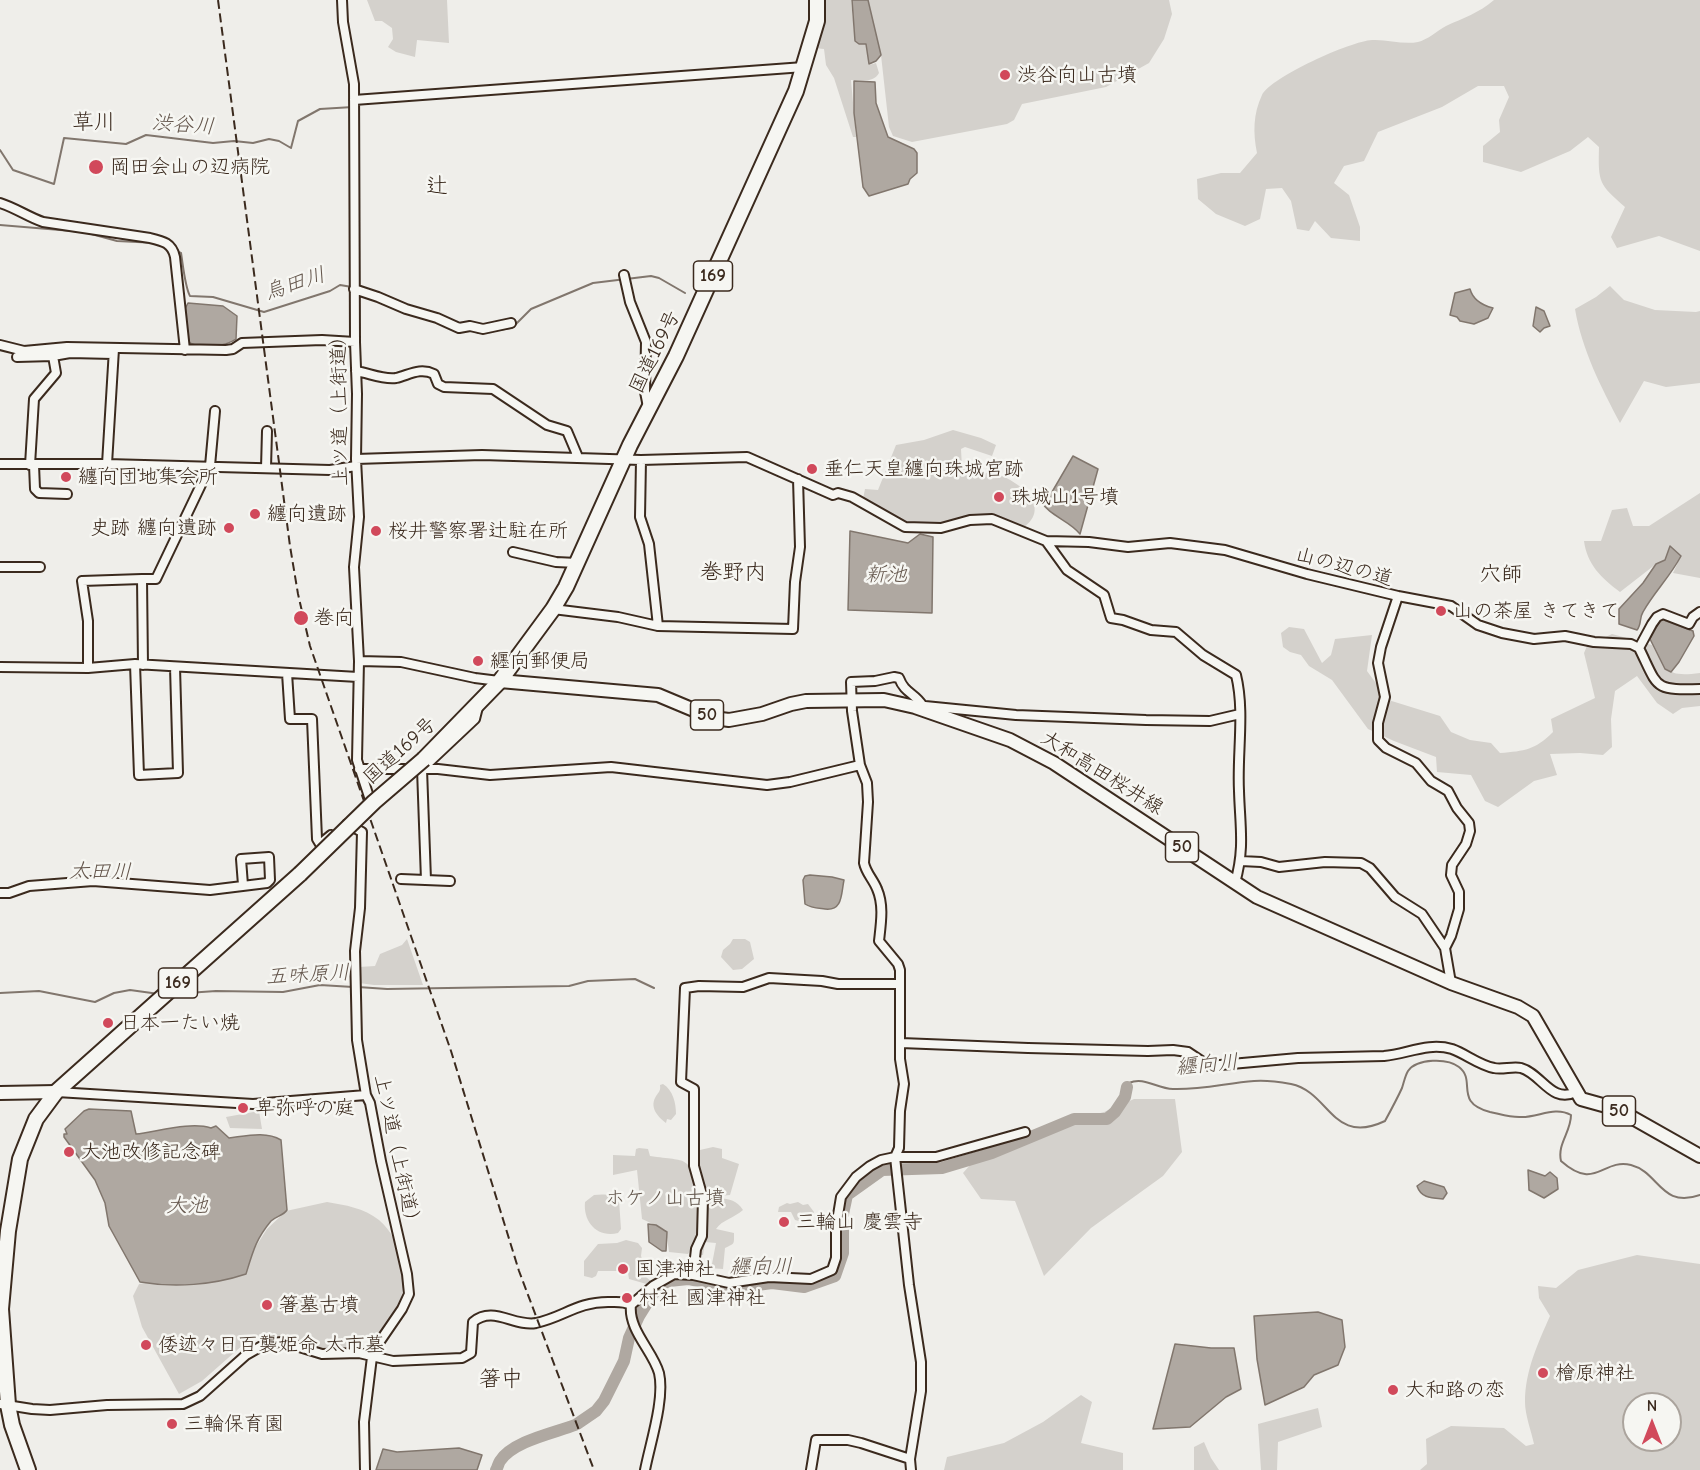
<!DOCTYPE html>
<html>
<head>
<meta charset="utf-8">
<style>
  body { margin:0 }
  #map { position:relative; width:1700px; height:1470px; overflow:hidden; background:#efeeea; font-family:"Comic Neue",sans-serif }
  canvas { display:block }
  .north { position:absolute; left:1622px; top:1392px; width:60px; height:60px; box-sizing:border-box; background:#f6f6f2; border:2px solid #aba49d; border-radius:50%; rotate:0deg; font-size:16px; font-weight:700; line-height:24px; text-align:center; color:#3b2a1e }
  .north::after { content:''; display:block; margin:auto; width:21px; height:27px; background:#d1495b; clip-path:polygon(50% 0,100% 100%,50% 72%,0 100%) }
</style>
</head>
<body>
<div id="map">
<canvas width="1700" height="1470"></canvas>
<div class="north">N</div>
</div>
<script>
const context = document.querySelector('canvas').getContext('2d');
context.lineJoin = 'round';
function fillPath(path, color) {
  context.fillStyle = color;
  context.fill(path, 'evenodd');
}
function stroke(path, color, width, dash) {
  context.strokeStyle = color;
  context.lineWidth = width;
  context.lineCap = dash ? 'butt' : 'round';
  context.setLineDash(dash || []);
  context.stroke(path);
}
function label(font, color, halo, rows, align = 'center') {
  context.font = font + ' "Comic Neue","Klee One",sans-serif';
  context.lineWidth = 5;
  context.setLineDash([]);
  context.textBaseline = 'middle';
  context.strokeStyle = halo;
  context.fillStyle = color;
  for (const [text, x, y, turn = 0] of rows) {
    context.save();
    context.translate(x, y);
    context.rotate((+turn || 0) * Math.PI / 180);
    context.textAlign = isNaN(turn) ? turn : align;
    if (halo) context.strokeText(text, 0, 0);
    context.fillText(text, 0, 0);
    context.restore();
  }
}
fillPath(new Path2D(`
  M367 0H447L449 43 417 40 415 57 396 52 388 47 393 39 392 28 382 21H375Z
  M820 0H851L855 41 866 44 869 65 876 63 879 73C874 83 861 80 851 80L856 137H853L834 78 826 65 824 49 814 48Z
  M868 0H1169L1172 14 1164 39 1149 63 1106 87 1022 104 1014 120 1007 124 912 142 893 136 889 127 881 55Z
  M1494 0H1700V251L1659 236 1617 248 1611 237 1625 207C1599 184 1598 183 1599 147L1588 137 1570 151 1521 172 1483 162V146L1500 132 1499 120 1509 97 1504 86H1478L1442 107 1378 132 1364 161 1344 166 1334 183 1349 195 1360 227V241L1331 238 1315 221 1309 231 1297 229 1291 201 1282 188 1266 189 1260 219 1245 226 1216 214 1198 199 1197 179 1221 173H1240L1257 153C1253 133 1253 114 1262 95 1271 77 1351 41 1372 40 1387 39 1403 45 1418 42 1427 40 1437 31 1446 26 1463 18 1479 13 1494 0Z
  M1610 286 1624 300 1655 310 1696 312 1700 311V383L1666 387 1644 381 1620 423C1601 387 1582 350 1575 309L1596 297Z
  M953 430 981 438 996 445 992 456 965 447 961 449 962 468C967 470 974 473 980 473 985 474 989 472 994 473 1017 480 1054 506 1023 528L995 517 935 525H909L895 520 863 499 865 489 878 490 896 445 924 440Z
  M1700 493V578L1673 573 1681 556 1656 564 1620 592C1601 578 1587 564 1584 541H1601L1612 510 1627 508 1633 526H1649Z
  M1289 627 1304 629 1322 663 1331 655 1335 639 1372 635 1367 671 1378 686 1382 698 1440 716 1451 732 1470 740 1491 743 1500 753C1525 751 1535 750 1553 732L1551 719 1595 698 1584 653 1587 646 1612 634 1652 645C1667 672 1668 677 1700 673V706L1682 708 1673 714 1657 703 1637 676 1615 691 1611 719 1612 747 1603 755 1580 753 1550 754 1557 775 1534 781 1498 807 1485 801 1471 775 1437 772 1436 757 1394 741 1368 729 1332 680 1309 666 1301 655 1290 652 1283 647 1281 633Z
  M407 939 423 985H374L359 983V967L375 966 380 954 402 945Z
  M733 939H745L750 942 754 959 742 969 733 970 721 957 723 950 730 944Z
  M663 1084C673 1090 676 1103 676 1114L671 1120 667 1119 666 1123C658 1117 650 1108 655 1098 658 1092 661 1092 660 1085Z
  M1134 1099H1175L1182 1152 1163 1176 1091 1228 1044 1276 1015 1201 981 1199 963 1173 987 1146 1026 1137 1049 1127 1104 1112Z
  M259 1111 262 1129 230 1128 226 1117Z
  M713 1147 722 1149V1158L739 1164 730 1195 705 1197 695 1160 700 1150Z
  M639 1148 648 1149 650 1156C689 1162 688 1154 700 1195L694 1197V1205L701 1210 705 1200C719 1198 734 1196 743 1210 734 1218 722 1220 716 1229L734 1233C734 1245 735 1243 725 1248L723 1269 696 1267V1261L712 1264 716 1243 705 1242 703 1255H698V1239L688 1254 669 1252 666 1230 642 1219 637 1170 613 1175V1155L635 1156 636 1149Z
  M594 1195C603 1194 612 1194 619 1200L621 1229 618 1233C597 1238 583 1222 585 1202Z
  M327 1202C345 1205 364 1208 379 1220 404 1241 411 1286 395 1313 391 1320 384 1331 376 1334 365 1338 361 1335 355 1348L328 1351 308 1347 270 1333 244 1344 202 1381 179 1394 142 1327 133 1296 139 1284 159 1281 237 1276 267 1229 286 1211Z
  M798 1202 803 1205 808 1204 814 1212 813 1216 806 1223 795 1220 791 1212H778L779 1207 787 1203 790 1204Z
  M626 1240 638 1243 642 1248 641 1256 646 1269V1277L653 1283 650 1285 629 1279 627 1266H619V1271H598L596 1276 592 1278 584 1276V1261L598 1244 617 1243Z
  M1637 1255 1700 1264V1470H1420L1427 1464 1426 1439 1451 1426 1504 1428 1526 1446 1534 1444C1531 1430 1525 1415 1525 1402 1525 1371 1538 1343 1550 1316L1539 1298 1538 1286 1556 1288 1578 1270ZM1634 1404H1670V1440H1634Z
  M1081 1395 1092 1402 1081 1443 1123 1453V1470H944L947 1457 1004 1443 1043 1422Z
  M1318 1408 1322 1427 1278 1442 1277 1470H1261L1258 1424Z
  M1204 1442 1211 1458 1219 1470H1194V1447Z`), '#d4d1cc');
const water = new Path2D(`
  M852 0H868L881 55 876 61 869 64 866 44H859L855 41Z
  M854 81 875 82 876 103 888 137 914 149 917 153V173L910 179 908 184 869 196 863 187 854 113Z
  M1470 289C1473 300 1481 305 1493 308L1488 318 1474 324 1460 321 1457 317 1450 315 1455 293Z
  M188 303 223 306 237 316 236 339C225 347 199 349 188 342L185 309Z
  M1536 307 1544 311 1550 326 1544 328 1540 332 1533 326Z
  M1073 456 1098 469 1080 534C1069 520 1049 516 1041 501L1052 492Z
  M850 531 908 543 920 534 933 537 932 613 848 610Z
  M1670 546 1681 556C1670 577 1654 592 1643 612 1639 618 1642 624 1637 630L1619 624V609L1643 583 1656 564 1665 560Z
  M1661 619 1693 631 1694 636 1679 662 1671 672 1665 669 1650 639Z
  M810 875 832 877 844 880C841 894 843 911 825 909 817 908 811 908 805 904L803 880 805 876Z
  M89 1109 131 1111 136 1134C156 1132 191 1121 211 1128L216 1126 229 1138C246 1136 266 1131 281 1140L287 1210C283 1216 276 1216 271 1221 256 1239 253 1251 246 1274 213 1285 175 1288 140 1282L109 1226 105 1203 95 1180 64 1137V1134H67L65 1129 84 1111Z
  M1528 1170 1545 1176 1550 1172 1557 1178 1558 1189 1544 1198 1529 1190Z
  M1424 1181 1444 1187 1447 1193 1443 1199C1431 1198 1421 1198 1417 1186Z
  M648 1224 656 1225 667 1232 666 1251H662L649 1242Z
  M1318 1312 1342 1320 1345 1347 1338 1365 1314 1375 1304 1387 1265 1405 1257 1359 1254 1316Z
  M1175 1344 1211 1348H1234L1241 1389 1226 1397 1190 1427 1153 1429Z
  M459 1448 482 1455 477 1470H376L383 1449 397 1452Z`);
fillPath(water, '#afa8a1');
stroke(water, '#81766d', 1.5);
stroke(new Path2D(`
  M0 150 13 170 54 184 64 138 126 144 146 135 213 143 234 141 253 143 269 139 279 141 291 148 298 121 320 109 353 107
  M0 225 84 232 117 241 157 243
  M176 251 181 253C183 265 185 287 190 296L213 297 264 312 330 291 340 285 352 287
  M473 330 478 333 512 328 531 309 593 283 651 276 659 278 685 293
  M92 885 194 893
  M358 987 387 989 569 986 588 981 635 979 654 988
  M0 993 39 991 95 1002 114 993 130 990 159 994
  M173 994 216 991 283 992 320 985 353 987
  M1127 1087 1129 1083C1144 1076 1157 1089 1173 1089 1201 1090 1227 1083 1254 1081 1265 1080 1280 1082 1291 1084 1330 1092 1332 1146 1385 1121 1391 1110 1397 1099 1402 1088 1404 1082 1405 1076 1408 1071 1417 1058 1448 1058 1459 1067 1477 1081 1453 1102 1490 1112 1500 1114 1511 1118 1522 1117 1539 1117 1555 1106 1571 1115 1571 1132 1557 1144 1561 1161 1596 1192 1602 1158 1631 1165 1659 1172 1661 1209 1700 1195`), '#81766d', 2);
stroke(new Path2D(`
  M577 1424 596 1411 604 1401 624 1361 629 1338 639 1316 652 1295 662 1284 669 1281 688 1279 726 1287H742L772 1283 804 1287 835 1276 843 1253V1214L847 1195 882 1170 942 1168 992 1153 1074 1119H1107L1115 1112 1125 1097 1127 1087
  M496 1470C498 1467 498 1464 500 1461 513 1441 554 1433 575 1425`), '#afa8a1', 12);
const street = new Path2D(`
  M342 0 343 22 354 84 355 342 357 394 356 459 359 517 354 567 359 661 357 760 372 806
  M354 100 804 67
  M0 203C16 208 28 217 43 222L150 238C163 241 172 243 175 257L185 350
  M624 275 630 302 646 342 645 392 648 407
  M354 289 378 297 406 309 437 318 459 328 470 326 483 329 511 323
  M0 345 24 351 67 347 226 350 233 349 242 343 322 340 355 342
  M17 357 53 356
  M356 371C369 373 383 380 396 378 409 375 420 367 434 374L438 384 444 387 493 389 547 425 567 431 578 457
  M356 459 482 455 641 460 747 457 833 495 838 493 852 497 905 527 941 528 970 520 992 519 1046 541 1089 542 1128 547 1170 543 1225 550 1307 574 1398 596 1451 606 1478 625 1502 633 1534 639 1565 636 1594 642 1631 644 1639 648C1659 689 1653 690 1700 689
  M641 460 640 517 649 544 658 626
  M0 464H107L330 470 356 466
  M107 464 114 349
  M30 465 34 399 56 373 53 356 70 353 113 354
  M34 465 35 489 39 493 67 494
  M266 468 267 431
  M1046 541 1067 570 1104 595 1111 618 1123 620 1151 630 1176 632 1203 655 1236 675C1245 712 1237 753 1239 791 1240 826 1245 848 1235 883
  M513 552 556 562 577 563
  M0 567H40
  M1398 596 1381 647 1378 663 1385 697 1378 723V740L1386 748 1416 763 1431 781 1448 791 1457 808 1469 823 1470 831 1466 844 1452 865 1451 875 1459 892V909L1451 936 1445 948 1451 983
  M553 609 618 617 658 626 793 629 795 582 800 547 798 479
  M1639 648 1652 624 1657 617 1663 614 1689 624 1693 617 1700 612
  M359 661 401 662 475 678 499 681
  M135 664 139 775 178 773 175 667
  M143 665 142 579H156L210 466 215 411
  M0 667 88 668 135 664 358 677
  M88 668V621L82 581 142 579
  M287 673 290 719H312L317 839 320 844 331 835
  M925 706 1016 715 1146 720 1210 721 1240 714
  M359 769H438L490 775 611 767 767 785 790 782 860 765
  M347 824 362 832 360 908 355 951 357 1040 366 1095 370 1103 381 1161 407 1274 409 1294 402 1309 376 1347 372 1357 364 1422 365 1470
  M1241 861 1261 862 1279 867 1325 862 1361 863 1370 868 1395 897 1422 914 1445 948
  M401 879 450 881
  M426 880 422 769 475 719 478 707
  M0 893H9L29 886 93 881 210 890 267 883 270 880 269 857 241 859 243 885
  M901 1043 1028 1048 1148 1051 1173 1050 1188 1052 1209 1066 1298 1058 1384 1056C1407 1054 1428 1042 1452 1049 1466 1054 1479 1065 1494 1068 1502 1070 1513 1066 1521 1068 1542 1074 1551 1104 1576 1092
  M57 1092 253 1104 366 1095
  M693 1275 696 1249 702 1236 703 1198 694 1166V1089L681 1082 685 988 699 986 743 987 769 978 822 981 838 984H900
  M631 1305 653 1286 674 1274 693 1275 729 1283 769 1277 811 1279 832 1270 836 1258V1227L841 1197 856 1177 870 1166 881 1160 895 1157H936L1025 1132
  M631 1305C628 1330 653 1351 659 1373 665 1399 650 1444 645 1470
  M0 1404 32 1409 50 1410 107 1405 183 1404 200 1396 246 1355 267 1343 283 1342 322 1354 359 1353 393 1361 462 1358 471 1353 473 1322C493 1305 514 1327 536 1323 564 1317 577 1302 608 1302 617 1302 624 1301 631 1305
  M811 1470 816 1440H848L861 1443 910 1459
  M911 1470 910 1459 921 1391V1362L909 1285 895 1157 899 1148 900 1111 904 1084 900 1059V970L898 964 879 941C881 923 884 905 877 889 873 879 866 873 864 863L868 802 867 783 860 765 852 711 851 682 875 681 894 677 899 678C905 694 914 692 923 706`);
const primary = new Path2D(`
  M500 681 658 695 713 718 729 720 762 714 791 704 806 701 884 700 915 707 1010 740 1054 763 1257 897 1451 983 1518 1007 1533 1016 1581 1099 1617 1109 1700 1156
  M0 1093 56 1092`);
const highway = new Path2D(`
  M424 759 500 681 553 609 566 587 630 445 676 356 796 91 817 21V0
  M28 1470 12 1425 8 1405 1 1309 8 1231 20 1159 36 1119 56 1092 300 874`);
stroke(street, '#3b2a1e', 12);
stroke(primary, '#3b2a1e', 16);
stroke(highway, '#3b2a1e', 18);
stroke(street, '#f6f6f2', 8);
stroke(primary, '#f6f6f2', 12);
stroke(highway, '#f6f6f2', 14);
stroke(new Path2D(`
  M218 0 290 546 298 594 310 646 451 1051 519 1271 594 1470`), '#3b2a1e', 2, [9, 4.5]);
const highwayBridge = new Path2D(`
  M300 874 374 802 424 759`);
stroke(highwayBridge, '#3b2a1e', 18, []);
stroke(highwayBridge, '#f6f6f2', 14);
for (const [x, y, r, color] of [
  [1005,75,6,"#d1495b"],
  [96,167,8,"#d1495b"],
  [812,469,6,"#d1495b"],
  [66,477,6,"#d1495b"],
  [999,497,6,"#d1495b"],
  [255,514,6,"#d1495b"],
  [229,528,6,"#d1495b"],
  [376,531,6,"#d1495b"],
  [1441,611,6,"#d1495b"],
  [301,618,8,"#d1495b"],
  [478,661,6,"#d1495b"],
  [108,1023,6,"#d1495b"],
  [243,1108,6,"#d1495b"],
  [69,1152,6,"#d1495b"],
  [784,1222,6,"#d1495b"],
  [623,1269,6,"#d1495b"],
  [627,1298,6,"#d1495b"],
  [267,1305,6,"#d1495b"],
  [146,1345,6,"#d1495b"],
  [1543,1373,6,"#d1495b"],
  [1393,1390,6,"#d1495b"],
  [172,1424,6,"#d1495b"]
]) {
  const dot = new Path2D();
  dot.arc(x, y, r, 0, 2 * Math.PI);
  context.fillStyle = color;
  context.fill(dot);
  stroke(dot, '#f6f6f2', 2);
}
for (const [x, y, w] of [
  [713,276,39],
  [707,715,33],
  [1182,847,33],
  [178,983,39],
  [1619,1111,33]
]) {
  const box = new Path2D();
  box.roundRect(x - w / 2, y - 15, w, 30, 4.5);
  context.fillStyle = '#f6f6f2';
  context.fill(box);
  stroke(box, '#3b2a1e', 1.5);
}
label('bold 18px', '#3b2a1e', null, [
  ["169",713,276],
  ["50",707,715],
  ["50",1182,847],
  ["169",178,983],
  ["50",1619,1111]
]);
label('20px', '#3b2a1e', '#f6f6f2', [
  ["渋谷向山古墳",1017,75],
  ["岡田会山の辺病院",110,167],
  ["垂仁天皇纏向珠城宮跡",824,469],
  ["纏向団地集会所",78,477],
  ["珠城山1号墳",1011,497],
  ["纏向遺跡",267,514],
  ["史跡 纏向遺跡",217,528,"right"],
  ["桜井警察署辻駐在所",388,531],
  ["山の茶屋 きてきて",1453,611],
  ["巻向",314,618],
  ["纒向郵便局",490,661],
  ["日本一たい焼",120,1023],
  ["卑弥呼の庭",255,1108],
  ["大池改修記念碑",81,1152],
  ["三輪山 慶雲寺",796,1222],
  ["国津神社",635,1269],
  ["村社 國津神社",639,1298],
  ["箸墓古墳",279,1305],
  ["倭迹々日百襲姫命 太市墓",158,1345],
  ["檜原神社",1555,1373],
  ["大和路の恋",1405,1390],
  ["三輪保育園",184,1424]
], 'left');
label('20px', '#3b2a1e', '#f6f6f2', [
  ["国道169号",655,352,-64],
  ["上ツ道（上街道）",340,406,-91],
  ["山の辺の道",1344,567,15],
  ["国道169号",400,751,-42],
  ["大和高田桜井線",1102,773,32],
  ["上ツ道（上街道）",397,1153,78]
]);
label('20px', '#61544a', '#f6f6f2', [
  ["ホケノ山古墳",665,1198]
]);
label('italic 21px', '#64564c', '#f6f6f2', [
  ["渋谷川",183,125,4],
  ["烏田川",295,284,-18],
  ["新池",886,575],
  ["太田川",100,872,1],
  ["五味原川",308,975,-3],
  ["纒向川",1207,1065,-5],
  ["大池",187,1206],
  ["纒向川",761,1267]
]);
label('22px', '#3b2a1e', '#f6f6f2', [
  ["草川",94,123],
  ["辻",437,187],
  ["巻野内",733,573],
  ["穴師",1501,575],
  ["箸中",501,1380]
]);
</script>
</body>
</html>
